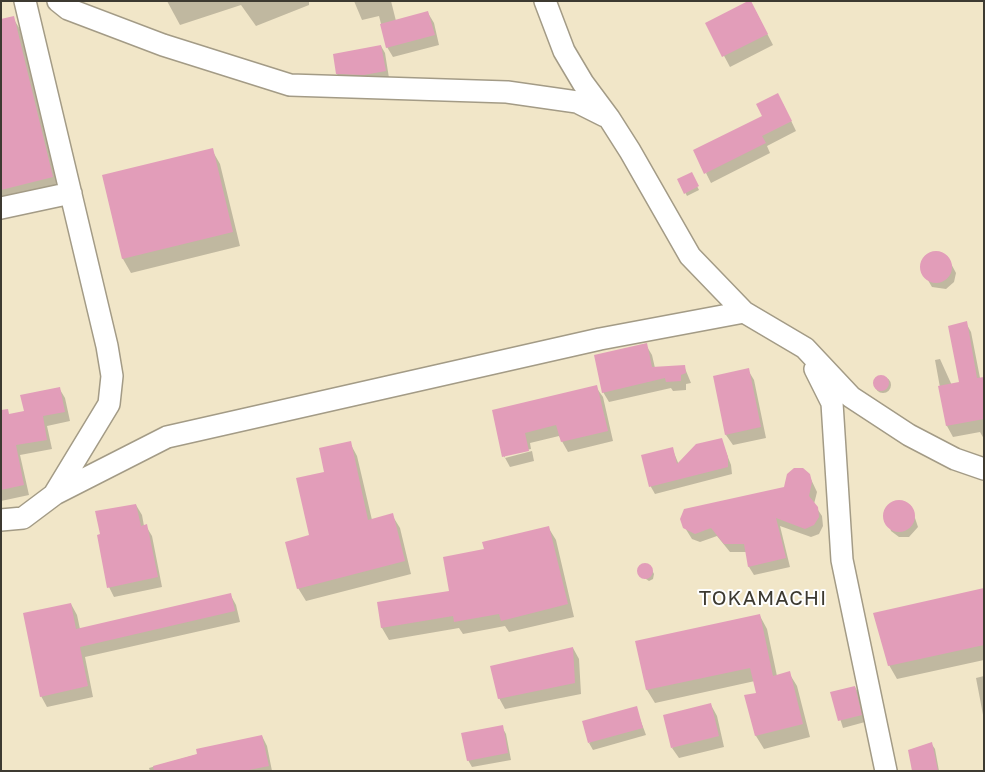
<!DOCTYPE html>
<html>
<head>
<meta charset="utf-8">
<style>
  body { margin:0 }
  #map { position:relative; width:985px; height:772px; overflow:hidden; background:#faf1da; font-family:"Golos Text",sans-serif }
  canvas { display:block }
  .frame { position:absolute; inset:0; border:2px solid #3d3a31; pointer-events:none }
</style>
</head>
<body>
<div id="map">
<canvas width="985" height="772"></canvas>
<div class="frame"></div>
</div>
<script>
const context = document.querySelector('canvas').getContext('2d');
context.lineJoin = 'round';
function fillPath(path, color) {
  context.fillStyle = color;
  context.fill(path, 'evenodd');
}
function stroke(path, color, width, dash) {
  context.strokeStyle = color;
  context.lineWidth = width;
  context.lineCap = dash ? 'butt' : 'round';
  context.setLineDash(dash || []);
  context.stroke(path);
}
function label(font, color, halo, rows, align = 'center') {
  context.font = font + ' "Golos Text",sans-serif';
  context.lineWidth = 4;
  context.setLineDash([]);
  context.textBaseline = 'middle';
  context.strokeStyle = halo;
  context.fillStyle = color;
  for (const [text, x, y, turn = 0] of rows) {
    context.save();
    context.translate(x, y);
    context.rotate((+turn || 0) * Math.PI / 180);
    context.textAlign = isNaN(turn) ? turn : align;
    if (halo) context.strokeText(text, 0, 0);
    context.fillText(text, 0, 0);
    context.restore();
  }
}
fillPath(new Path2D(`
  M1 1H984V771H1Z`), '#f1e6c8');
fillPath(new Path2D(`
  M167 1H309V5L256 26 241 5 180 25Z
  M354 1H391L396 21 428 13 434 23 439 45 393 57 387 47 379 16 362 20Z
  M756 12 773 45 730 67 707 24Z
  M13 18 21 31 60 190 1 205V21Z
  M381 46 385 53 389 78 341 81 337 74Z
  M783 104 796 131 767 146 770 153 711 183 706 173 763 116Z
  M212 150 220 164 240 246 131 273 123 259 103 176Z
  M691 174 699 190 687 196 679 180Z
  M934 252 947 256 956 273 954 282 946 289 932 287 922 270 925 256Z
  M966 323 971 332 981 383H984V439L980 432 953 437 947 426 935 360 940 359 954 390 963 388Z
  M646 345 652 355 655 368 684 366 691 383 686 384V390L673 391 671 388 609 402 603 392Z
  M748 370 754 380 766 438 733 445 726 435Z
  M875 385a8 8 0 1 1 16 0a8 8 0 1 1-16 0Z
  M596 387 603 397 613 441 568 452 559 436 530 443 531 449 505 455V458L532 451 534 461 510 467 504 456 493 411Z
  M59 388 65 398 70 421 47 426 52 449 20 455 29 495 1 501V417L25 412Z
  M721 439 731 465 732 474 655 494 651 487 643 456 672 448 679 465Z
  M350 443 357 456 372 520 392 515 400 528 411 574 306 601 298 588 326 473Z
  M809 475 817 492 814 504 822 516 823 526 819 534 811 537 780 526 790 567 754 575 749 567 747 552H730L717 536 700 542 692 539 682 523 785 488Z
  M903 501 911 506 918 527 909 537H899L891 531 885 513 890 505Z
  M136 505 142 515 144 526H146L152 536 162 587 114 597 109 587Z
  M548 527 556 540 574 617 509 632 505 626 463 634 459 628 389 640 382 628 378 604 450 592 485 550Z
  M643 564 650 566 654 574 653 579 649 581 640 575V566Z
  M984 589V660L897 679 889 665Z
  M230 594 236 605 240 622 85 657 93 697 47 707 41 696 71 604 77 615 80 629Z
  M760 616 767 629 777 676 789 673 797 686 810 737 764 749 756 736 757 694 755 681 655 703 647 690 637 642Z
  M573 648 579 659 581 694 505 709 499 698Z
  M984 676V720L976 678Z
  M855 687 859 694 865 722 843 728 832 693Z
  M711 705 717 716 724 747 679 758 672 748Z
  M636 708 646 735 593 750 589 743Z
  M502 727 506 734 511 760 472 767 468 760Z
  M262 736 267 746 272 771H150L149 768Z
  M931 743 935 749 939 771H913Z`), '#0003');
fillPath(new Path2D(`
  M748 1H751L768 34 722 57 705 23Z
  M428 11 435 35 386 48 380 24Z
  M14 16 53 177 1 190V19Z
  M381 45 386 71 364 75 336 74 333 54Z
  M778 93 792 121 762 136 766 143 704 174 693 150 762 116 756 104Z
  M213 148 233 232 122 259 102 175Z
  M692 172 699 186 684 194 677 179Z
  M920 267a16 16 0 1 1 32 0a16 16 0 1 1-32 0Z
  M967 321 977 378 984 377V419L946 426 938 386 959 382 948 326Z
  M647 343 652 367 685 365 686 373 681 375V381L666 382 665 378 602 393 594 355Z
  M749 368 761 427 725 435 713 376Z
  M873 383a8 8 0 1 1 16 0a8 8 0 1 1-16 0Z
  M597 385 608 431 561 442 556 425 525 433 529 451 502 457 492 410Z
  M60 387 65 412 43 416 47 440 16 445 24 485 1 490V410L8 409 9 414 24 411 20 395Z
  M722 438 728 457V467L649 487 641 455 673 447 677 464 696 444Z
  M351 441 368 520 393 513 405 561 297 589 285 542 309 535 296 478 324 472 319 448Z
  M794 468H803L810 474 812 482 809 496 818 507 819 517 814 525 805 529 776 518 786 558 748 567 744 544H724L711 528 695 534 683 528 680 519 684 509 784 487 787 474Z
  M883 516a16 16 0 1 1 32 0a16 16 0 1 1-32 0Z
  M136 504 141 526 147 524 158 577 107 588 97 535 100 534 95 511Z
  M549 526 568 604 501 621 499 614 454 622 453 616 381 628 377 602 449 591 443 557 484 549 482 542Z
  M637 571a8 8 0 1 1 16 0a8 8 0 1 1-16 0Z
  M984 588V645L888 666 873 613Z
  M231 593 235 611 80 647 88 686 40 697 23 613 71 603 76 629Z
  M760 614 773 676 790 671 803 724 755 736 744 695 756 693 750 668 646 690 635 641Z
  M573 647 575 683 498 699 490 666Z
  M855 686 862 715 838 721 830 692Z
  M711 703 719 736 671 748 663 715Z
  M637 706 643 728 588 743 582 721Z
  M503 725 508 753 467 761 461 733Z
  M262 735 269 766 244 771H154L153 766 197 754 196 749Z
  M932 742 938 771H912L908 750Z`), '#e29db9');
const minor = new Path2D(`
  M25 1 107 346 112 376 109 404 55 493
  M58 1 68 9 163 45 290 85 507 92 577 102 605 116
  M545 1 564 51 583 83 609 118 630 151 690 256 744 312 805 348 851 397 909 435 955 459 984 469
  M1 208 71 193
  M815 369 832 403 842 560 886 771
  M1 520 23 518 55 494 167 437 600 339 744 312`);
stroke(minor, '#a39b86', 24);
stroke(minor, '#fff', 21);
context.letterSpacing = '1px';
label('20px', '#3d3a31', '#fefefe', [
  ["TOKAMACHI",763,599]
]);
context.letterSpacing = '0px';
</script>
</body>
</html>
